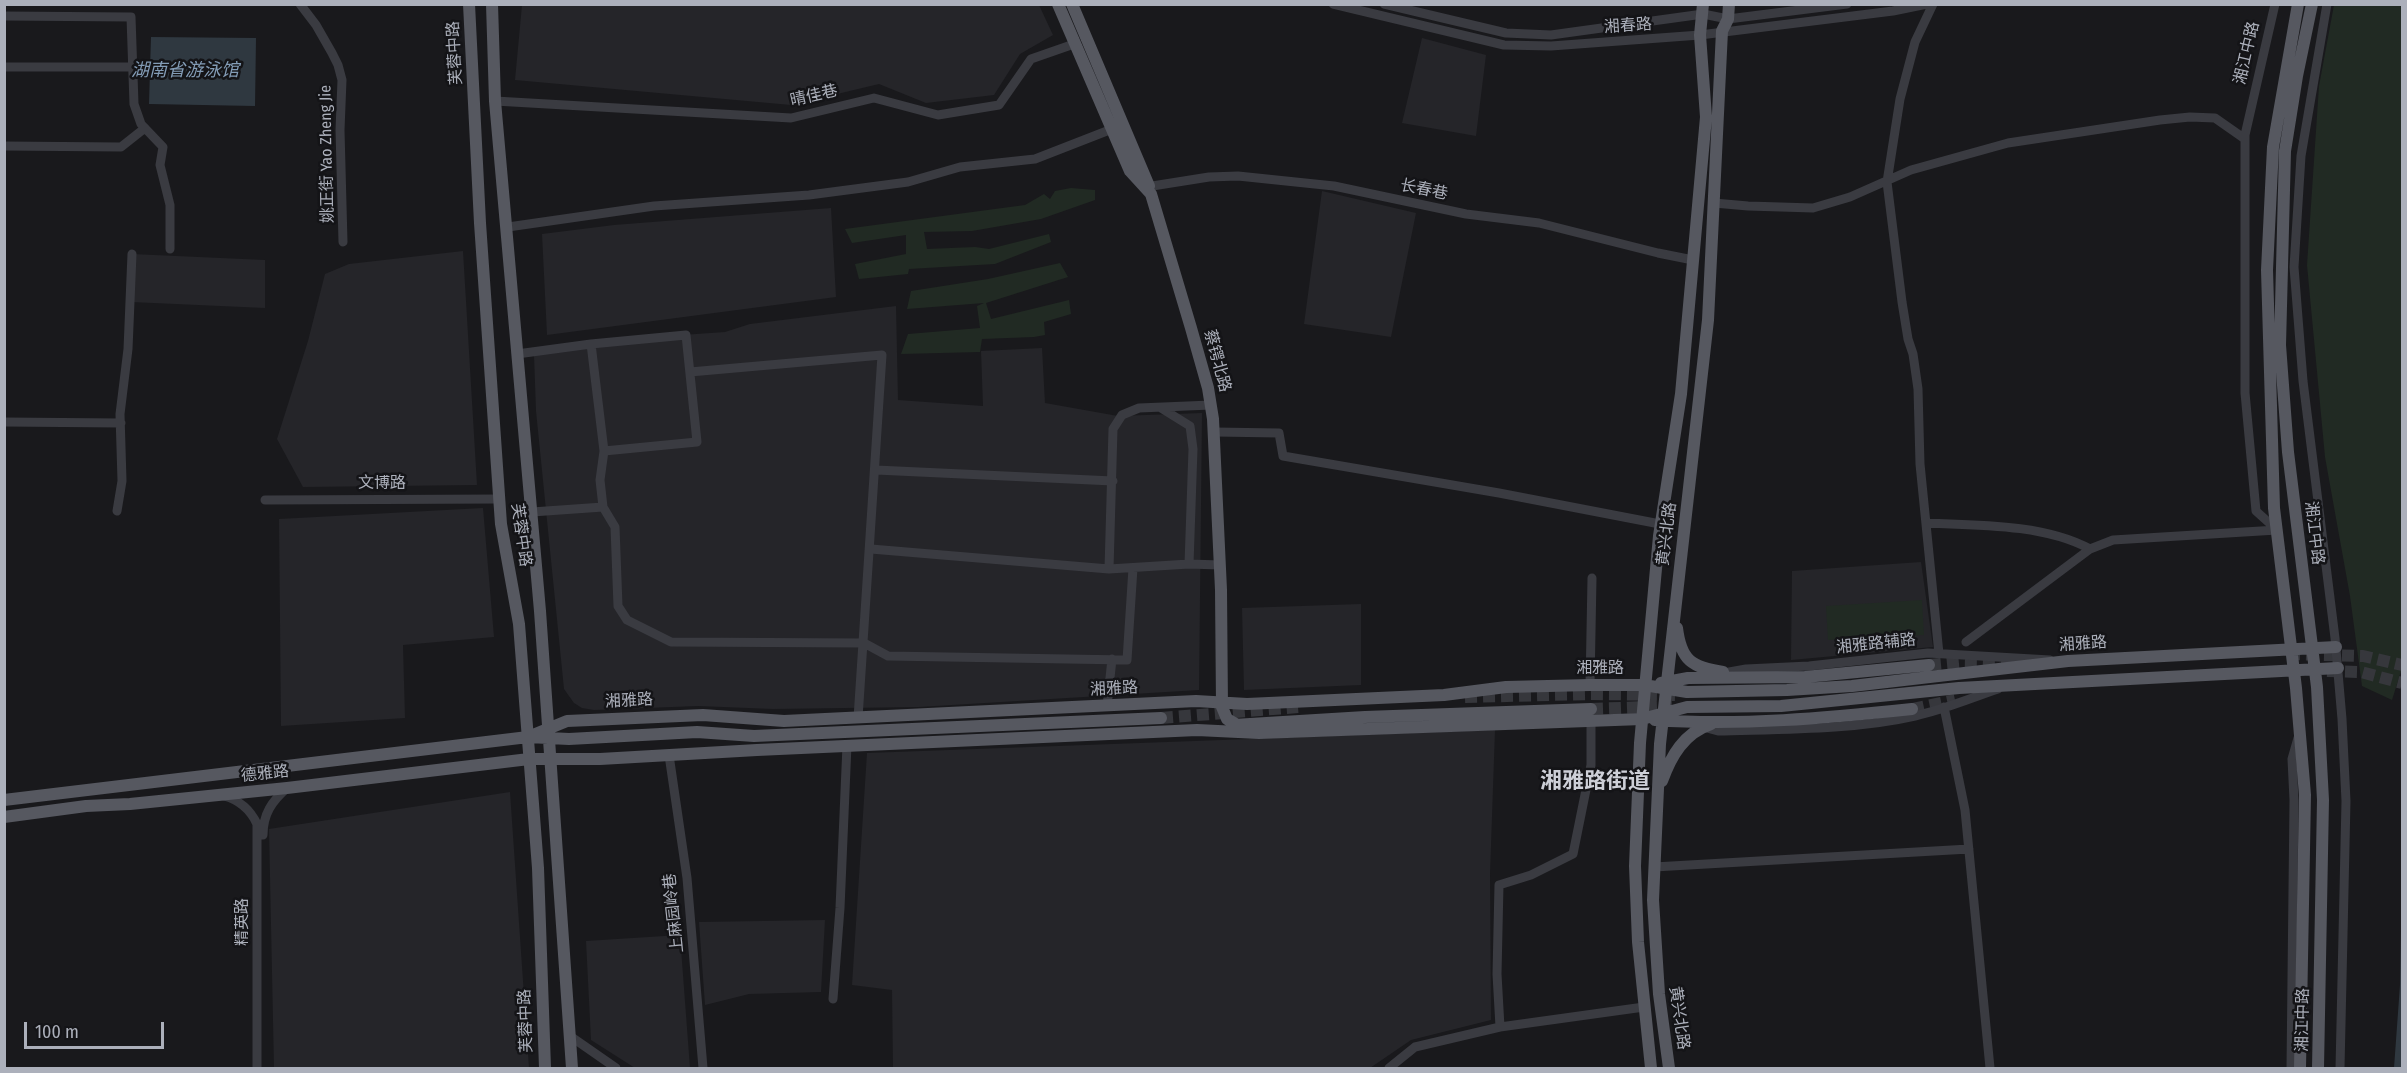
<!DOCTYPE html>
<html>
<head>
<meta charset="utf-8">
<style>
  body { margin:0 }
  #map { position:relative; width:2407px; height:1073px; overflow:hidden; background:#19191c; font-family:"Fira Sans Condensed",sans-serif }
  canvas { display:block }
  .frame { position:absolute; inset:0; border:6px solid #acb0bb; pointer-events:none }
  .scale { position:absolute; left:24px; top:1022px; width:140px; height:27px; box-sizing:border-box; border:3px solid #acb0bb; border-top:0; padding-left:8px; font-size:18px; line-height:21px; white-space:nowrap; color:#acb0bb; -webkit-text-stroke:4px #141417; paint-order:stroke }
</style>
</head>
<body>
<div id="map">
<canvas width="2407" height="1073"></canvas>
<div class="frame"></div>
<div class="scale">100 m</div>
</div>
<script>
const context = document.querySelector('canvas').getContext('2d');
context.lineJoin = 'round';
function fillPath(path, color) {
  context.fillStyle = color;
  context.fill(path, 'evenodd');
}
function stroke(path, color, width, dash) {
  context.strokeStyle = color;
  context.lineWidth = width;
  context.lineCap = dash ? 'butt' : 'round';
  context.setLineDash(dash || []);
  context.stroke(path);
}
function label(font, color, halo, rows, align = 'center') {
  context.font = font + ' "Fira Sans Condensed","Noto Sans SC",sans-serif';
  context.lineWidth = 5;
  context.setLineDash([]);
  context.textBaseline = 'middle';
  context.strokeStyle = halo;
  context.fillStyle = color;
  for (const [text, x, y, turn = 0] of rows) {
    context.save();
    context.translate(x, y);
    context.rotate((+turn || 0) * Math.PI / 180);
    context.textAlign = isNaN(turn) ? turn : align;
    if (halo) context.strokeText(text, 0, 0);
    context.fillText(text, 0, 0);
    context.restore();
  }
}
fillPath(new Path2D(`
  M522 5H1039L1053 35 1020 54 994 95 926 103 879 84 791 105 515 80Z
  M1422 38 1486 55 1476 136 1402 123Z
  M1322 191 1416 213 1391 337 1304 324Z
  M831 208 836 297 547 335 542 234 614 225Z
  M463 251 477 485 303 487 277 439 308 341 325 274 349 264Z
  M132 254 265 260V308L131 302Z
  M896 306 898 400 983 406 981 351 1042 348 1045 403 1118 416 1202 413 1199 690 919 707 773 709 698 706 594 710 582 708 574 703 564 689 536 411 534 355 682 335 725 332 750 324Z
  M483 508 494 637 403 645 405 718 281 726 279 519Z
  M1921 562 1933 647 1791 660 1792 571Z
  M1361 604V685L1244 690 1242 608Z
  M1495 730 1490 874 1491 1020 1411 1040 1370 1068H893L892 990 852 985 867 753Z
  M510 792 529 1068H274L269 829Z
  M825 920 821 992 749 994 705 1005 699 922Z
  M680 935 690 1068H635L591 1040 586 941Z`), '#252529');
fillPath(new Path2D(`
  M2334 5H2402V668L2392 700 2362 686 2350 596 2325 457 2307 265 2319 86Z
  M1071 188 1095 190V200L1041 219 972 231 924 232 927 249 975 247 989 249 1049 234 1051 242 995 264 909 269 908 274 859 279 855 264 906 254V235L852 243 845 229 1025 205 1044 194 1050 199 1055 191Z
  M1060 263 1068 277 986 303 991 319 1069 300 1071 314 1044 322 1045 335 1034 337 982 339 980 352 901 354 908 334 980 328 977 306 984 303 907 309 911 291 988 279Z
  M1922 600 1924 635 1828 640 1826 606Z`), '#212a23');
fillPath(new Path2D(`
  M151 37 256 38 255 106 149 104Z
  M2402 876V1068H2394L2400 985Z`), '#2f3840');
stroke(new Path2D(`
  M2288 654 2363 656 2402 665
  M1929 665 1961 662 2017 663
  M2327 671 2361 672 2402 683
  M1465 697 1591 694 1675 695
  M1591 709 1672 706
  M1912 709 1955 700
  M1161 718 1298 707`), '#36373c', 12, [12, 6]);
stroke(new Path2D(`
  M300 4 316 25 332 53 338 65 342 80 340 130 343 242
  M1333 4 1504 45 1551 46 1700 35 1893 11 1927 4
  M1384 4 1506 33 1551 35 1703 14 1728 19 1847 4
  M1933 4 1915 42 1900 99 1887 182 1902 302 1908 339 1913 354 1918 389 1920 464 1939 654
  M2275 4 2245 135V393L2256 511 2277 530
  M2327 4 2301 156 2294 267 2303 381 2335 638 2342 719 2346 801 2340 1068
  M4 16 131 17 134 104 141 124 163 147 160 165 170 205V249
  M4 67H133
  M495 101 791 118 874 98 938 115 999 105 1031 59 1074 44
  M4 146 121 147 145 128
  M1146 187 1209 177 1238 176 1334 186 1466 214 1539 223 1658 253 1693 260
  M1714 203 1748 206 1813 208 1850 197 1911 170 2008 143 2160 120 2190 117 2215 118 2245 139
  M508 227 654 206 809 195 908 182 960 167 1035 159 1112 129
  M591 344 604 451 600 480 603 507 615 527 618 606 627 620 671 642 864 643 888 656 1127 660 1133 568
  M517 354 591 344 686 335 697 442 604 451
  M690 372 882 355 858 718
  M1161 408 1190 426 1193 449 1189 564
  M4 422 121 423
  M1215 432 1279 433 1283 456 1499 493 1660 524
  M876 470 1113 481
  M265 500 500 499
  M117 511 122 481 120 414 128 349 132 254
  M532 512 603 507
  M1926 523C1976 525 2045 524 2090 549
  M871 549 1109 569 1189 564 1220 565
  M1109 569 1113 429 1122 415 1139 408 1211 405
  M1966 642 2090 549 2113 540 2277 530
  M1718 674 1746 669 1809 666 1928 653 2050 660
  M1590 685 1592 578
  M1107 706 1112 659
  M1944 707 1965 810 1990 1068
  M1703 727 1718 731C1781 729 1854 730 1915 716 1943 710 1971 698 1998 689
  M669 755 687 878 703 1068
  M224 796C239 800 250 809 257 824V1068
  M263 835C263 814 272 801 287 788
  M1654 867 1969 849
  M833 999 840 908 847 745
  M1500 1027 1497 974 1499 885 1531 875 1573 854 1591 765V719
  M570 1036 616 1068
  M1389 1068 1415 1047 1500 1027 1644 1007
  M2291 1068 2294 800 2292 759 2298 738`), '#3a3b41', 9);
stroke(new Path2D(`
  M469 4 480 223 501 524 519 624 538 868 545 1068
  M492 4 495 101 540 611 572 1068
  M1058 4 1130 171 1151 194 1191 328 1208 388 1213 419 1221 590 1222 707 1227 719 1246 730
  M1072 4 1149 186
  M2298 4 2273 147 2267 270 2274 508 2296 688 2305 795 2300 1068
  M2312 4 2297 76 2285 151 2280 345 2288 452 2317 687 2323 800 2318 1068
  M1677 628C1681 661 1692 667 1723 672
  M1661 683 1688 678 1805 677 1929 665
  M1655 720C1740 726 1827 718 1912 709
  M1234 725 1365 717 1591 709
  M528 737 567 721 703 715 784 721 1196 701 1247 704 1444 695 1506 687 1590 685H1644L1687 692 1787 690 1852 686 2068 661 2336 647
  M1662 781C1671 756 1684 733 1711 724
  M4 800 528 737 569 739 697 732 754 736 1161 718
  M4 817 86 806 130 804 287 788 529 759H600L757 750 1197 730 1259 733 1642 719 1687 707 1781 706 1959 688 2338 668
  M1651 1068 1638 942 1635 866 1640 743 1659 536 1681 394 1706 117 1700 35 1703 4
  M1669 1068 1659 994 1653 900 1660 744 1708 320 1722 31 1728 19 1729 4`), '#565860', 12);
label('16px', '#acb0bb', '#141417', [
  ["湘春路",1628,26,-4],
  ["芙蓉中路",455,53,-93],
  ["湘江中路",2247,53,-77],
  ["晴佳巷",814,96,-13],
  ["姚正街 Yao Zheng Jie",327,154,-91],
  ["长春巷",1424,190,11],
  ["蔡锷北路",1217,361,75],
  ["文博路",382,484],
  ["湘江中路",2314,533,83],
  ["黄兴北路",1667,534,-83],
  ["芙蓉中路",521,535,82],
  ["湘雅路辅路",1876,644,-6],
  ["湘雅路",2083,644,-4],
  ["湘雅路",1600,669],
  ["湘雅路",1114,689,-3],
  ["湘雅路",629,701,-3],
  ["德雅路",265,774,-6],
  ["上麻园岭巷",674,913,-96],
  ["精英路",243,922,-90],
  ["黄兴北路",1679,1018,82],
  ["湘江中路",2303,1020,-89],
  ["芙蓉中路",526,1021,-92]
]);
label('italic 18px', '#839cb6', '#141417', [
  ["湖南省游泳馆",185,71]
]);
label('bold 22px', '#cdcfd7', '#141417', [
  ["湘雅路街道",1595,782]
]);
</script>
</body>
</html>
